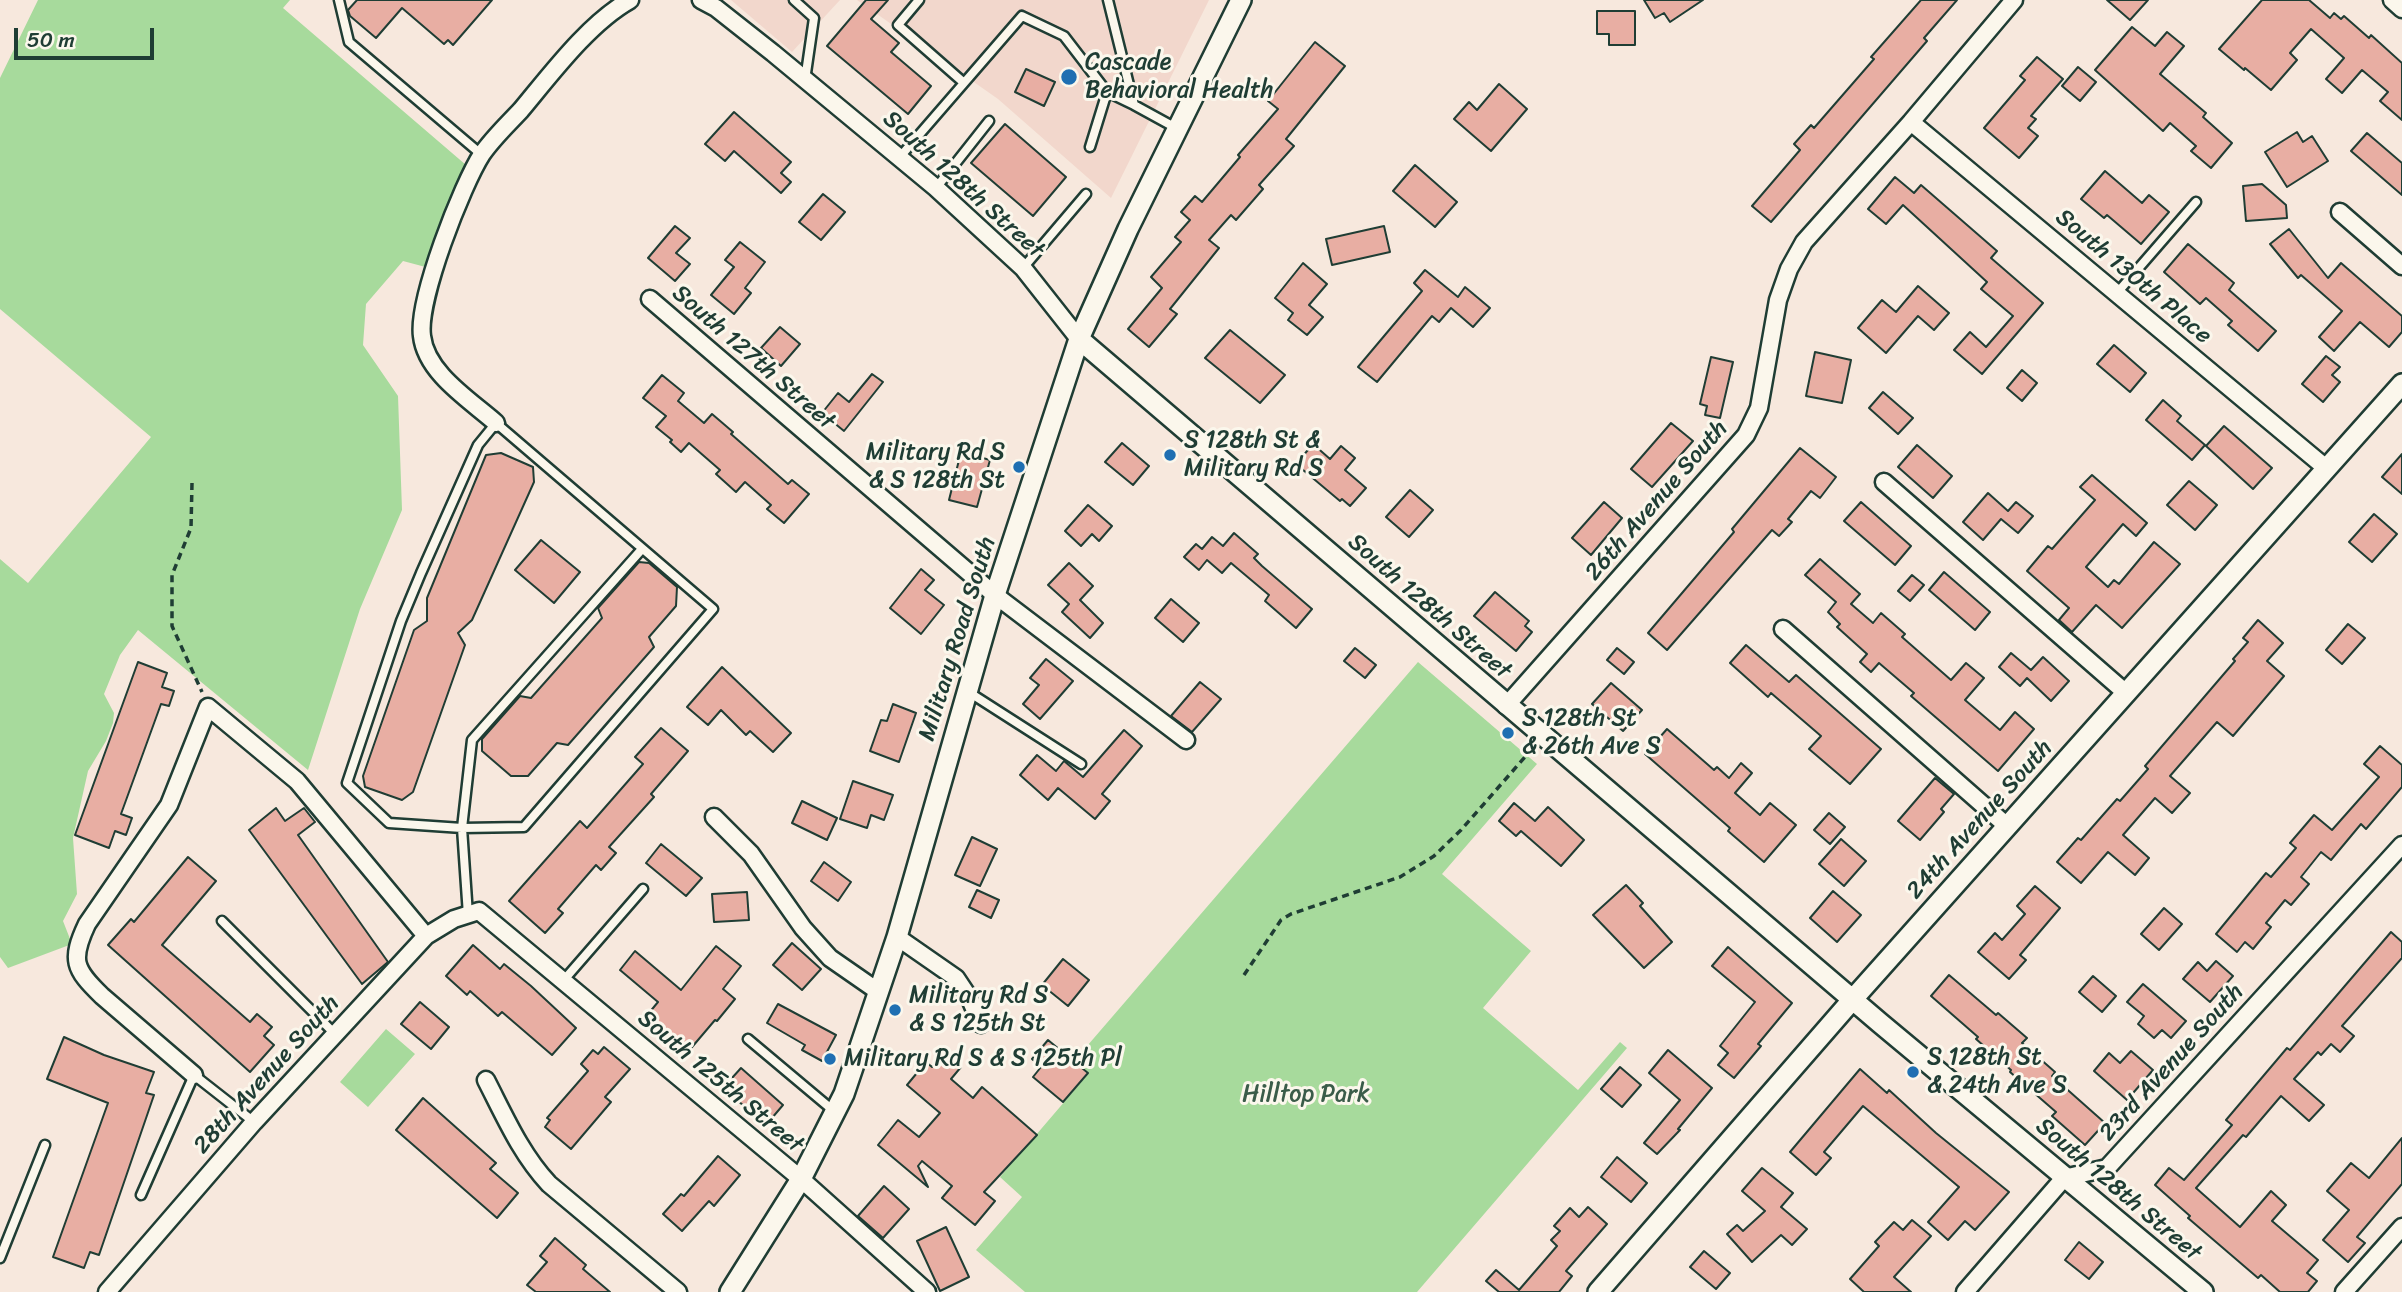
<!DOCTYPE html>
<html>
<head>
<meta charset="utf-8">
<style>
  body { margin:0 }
  #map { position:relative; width:2402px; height:1292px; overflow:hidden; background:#f7e8dd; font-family:Sriracha,sans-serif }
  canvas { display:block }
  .scale { position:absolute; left:14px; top:28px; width:140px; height:32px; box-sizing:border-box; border:4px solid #1f3d34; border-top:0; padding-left:9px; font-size:21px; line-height:24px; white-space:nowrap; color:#1f3d34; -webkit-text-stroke:5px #fbf7ec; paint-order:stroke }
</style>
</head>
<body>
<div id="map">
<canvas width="2402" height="1292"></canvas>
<div class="scale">50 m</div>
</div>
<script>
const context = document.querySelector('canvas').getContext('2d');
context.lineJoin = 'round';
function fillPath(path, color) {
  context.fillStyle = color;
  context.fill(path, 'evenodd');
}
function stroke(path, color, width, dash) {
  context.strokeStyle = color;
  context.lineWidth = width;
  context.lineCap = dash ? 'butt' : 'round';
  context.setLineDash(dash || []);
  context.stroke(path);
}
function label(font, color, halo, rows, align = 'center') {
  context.font = font + ' Sriracha,sans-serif';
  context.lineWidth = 6;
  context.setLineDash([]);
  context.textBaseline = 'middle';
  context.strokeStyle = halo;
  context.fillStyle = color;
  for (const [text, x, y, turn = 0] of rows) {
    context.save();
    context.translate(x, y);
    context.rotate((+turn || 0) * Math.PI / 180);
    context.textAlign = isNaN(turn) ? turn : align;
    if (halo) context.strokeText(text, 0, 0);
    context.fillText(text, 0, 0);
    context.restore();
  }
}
fillPath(new Path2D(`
  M731 0H840L792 52Z
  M857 0H1209L1111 198 998 99Z`), '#f2d7cc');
fillPath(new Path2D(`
  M38 0H290L283 8 473 171 433 269 403 261 366 304 363 345 398 396 402 510 360 609 308 770 138 630 120 655 104 694 114 713 113 723 106 741 88 771 73 838 77 894 63 921 72 944 8 968 0 957V559L28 583 151 437 0 309V78Z
  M1418 662 1537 764 1442 874 1531 951 1483 1008 1578 1090 1620 1042 1627 1048 1417 1292H1025L976 1250 1022 1197 1000 1177 1089 1073 1075 1060Z
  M386 1029 415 1054 368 1107 340 1082Z`), '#a7da9c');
const building = new Path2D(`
  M357 0H492L453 45 448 40 444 44 402 8 376 38 350 16 348 10Z
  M866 0H888L871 19 899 43 891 52 931 86 908 114 827 46Z
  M1644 0H1703L1670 22 1664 13 1655 18Z
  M1921 0H1957L1924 38 1927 41 1771 222 1752 206 1800 150 1794 144 1811 125 1814 128 1874 59 1871 57Z
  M2107 0H2148L2130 20Z
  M2262 0H2309L2330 18 2334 13 2341 19 2344 16 2369 38 2371 35 2402 63V120L2380 101 2388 92 2362 70 2342 93 2326 79 2344 58 2311 29 2290 53 2297 60 2271 90 2245 68 2244 70 2219 49Z
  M1597 11H1635V45H1609V34H1597Z
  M2132 27 2155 46 2167 32 2184 46 2160 74 2206 113 2203 117 2232 143 2211 168 2191 151 2196 146 2170 123 2163 131 2095 70Z
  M1315 42 1345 66 1286 139 1294 146 1259 185 1263 189 1236 220 1231 215 1209 240 1219 248 1170 309 1177 314 1149 347 1128 329 1162 288 1151 277 1181 242 1175 237 1190 220 1181 212 1195 196 1202 202 1240 157 1238 155 1278 109 1268 101Z
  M2037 57 2063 79 2031 116 2036 119 2028 128 2038 136 2019 158 1984 128 2025 80 2020 76Z
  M2078 67 2096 82 2080 101 2062 86Z
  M1026 69 1055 82 1044 106 1015 92Z
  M1499 84 1527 109 1491 151 1454 119 1469 102 1477 110Z
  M734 112 791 162 781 173 791 182 781 193 734 151 725 161 705 144Z
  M1005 124 1066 177 1033 216 971 163Z
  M2297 132 2303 142 2312 136 2328 161 2287 187 2265 152Z
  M2367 133 2402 163V195L2351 151Z
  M1415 165 1457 202 1435 227 1393 191Z
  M2105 171 2142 203 2149 195 2169 212 2141 244 2107 215 2104 218 2081 199Z
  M1895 177 1914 193 1921 185 1997 251 1991 258 2043 303 1982 374 1954 350 1970 332 1986 347 2013 316 1981 289 1987 282 1903 205 1886 224 1868 209Z
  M2262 184 2286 205 2287 218 2246 221 2243 186Z
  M823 194 845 212 821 240 799 222Z
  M675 226 690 238 676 253 690 264 675 281 648 258Z
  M1384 226 1390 252 1332 265 1326 239Z
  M2289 229 2328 278 2341 263 2402 316V332L2389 347 2360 322 2334 351 2319 337 2342 311 2301 275 2298 278 2270 244Z
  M740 242 765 262 745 288 751 293 734 314 711 295 734 267 725 260Z
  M2188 244 2234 283 2229 290 2276 331 2258 351 2228 325 2232 321 2206 298 2200 304 2164 272Z
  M1303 263 1327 284 1309 305 1323 317 1307 335 1288 320 1293 313 1275 298Z
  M1425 270 1458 297 1465 287 1490 308 1473 327 1451 308 1439 322 1432 316 1377 382 1358 367 1422 291 1414 283Z
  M1918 286 1949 313 1934 330 1918 316 1886 353 1858 328 1882 300 1896 312Z
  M780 327 800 344 781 366 761 348Z
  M1230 330 1285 375 1260 403 1205 358Z
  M2114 345 2146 373 2130 392 2097 364Z
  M1815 352 1851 360 1842 403 1806 396Z
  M2326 356 2340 367 2332 375 2340 382 2323 402 2302 384Z
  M1711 357 1733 362 1720 418 1705 415 1707 406 1700 404Z
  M2022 370 2037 383 2022 401 2007 388Z
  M872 374 883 382 844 431 822 413 838 393 849 402Z
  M662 375 684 393 678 401 704 423 712 414 733 432 731 434 788 484 792 480 809 494 784 523 767 509 771 505 745 482 736 492 716 474 720 470 689 443 681 452 670 442 672 440 656 427 666 416 643 398Z
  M1883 392 1913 418 1898 434 1869 408Z
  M2163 400 2181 416 2177 421 2205 445 2192 460 2146 420Z
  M1671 423 1693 441 1652 487 1631 469Z
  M2224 426 2272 468 2253 489 2206 446Z
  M1122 443 1149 466 1133 485 1105 462Z
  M1313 444 1330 459 1341 446 1355 458 1345 470 1366 488 1350 506 1342 499 1340 501 1296 464Z
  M1917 445 1952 476 1933 498 1898 467Z
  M1800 448 1836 477 1820 498 1811 491 1788 519 1792 522 1779 536 1772 530 1667 650 1648 633 1734 532 1732 529Z
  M961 452 990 460 977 507 949 500Z
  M501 453 533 467 534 482 472 620 458 633 465 645 413 792 402 800 365 787 363 776 414 630 427 621V598L486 455Z
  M2402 454V494L2382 477Z
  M2092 475 2147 523 2136 536 2123 524 2086 567 2108 587 2114 580 2119 584 2154 542 2180 564 2122 628 2096 605 2072 632 2059 620 2069 608 2027 571 2048 546 2052 549 2095 500 2080 487Z
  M2189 481 2217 505 2195 530 2167 505Z
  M1410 490 1433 510 1409 537 1386 517Z
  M1988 493 2008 511 2016 502 2033 516 2018 533 2001 519 1983 540 1963 522Z
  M1604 502 1622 518 1591 555 1572 538Z
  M1861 502 1911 546 1895 565 1844 521Z
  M1088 505 1112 526 1099 541 1092 534 1081 546 1065 531Z
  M2374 514 2397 534 2372 562 2349 542Z
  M1234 533 1258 554 1254 558 1262 566 1312 609 1296 628 1265 601 1269 595 1231 563 1222 573 1207 560 1199 570 1184 557 1196 544 1202 549 1212 537 1223 546Z
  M541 540 580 572 554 603 515 570Z
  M1820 559 1860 594 1851 604 1873 623 1881 613 1905 634 1902 637 1951 680 1966 663 1984 678 1965 700 2000 730 2015 712 2034 729 1998 771 1911 696 1914 693 1879 663 1871 672 1860 662 1867 654 1837 627 1840 624 1828 612 1836 602 1805 575Z
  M639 562 649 563 677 587 676 606 649 637 654 647 568 745 557 743 528 776H511L482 751V739L520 696 531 698 602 618 598 608Z
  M1069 563 1093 586 1080 600 1103 623 1090 638 1062 612 1069 604 1048 585Z
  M921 569 934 580 925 590 944 605 921 634 890 608Z
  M1944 572 1990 612 1975 630 1929 590Z
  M1912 575 1924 585 1910 601 1898 591Z
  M1495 592 1529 621 1525 626 1532 632 1516 651 1474 616Z
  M1171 599 1199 623 1183 642 1155 618Z
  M2258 620 2283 643 2267 661 2284 676 2233 736 2217 722 2170 776 2190 793 2172 813 2155 798 2123 835 2149 858 2135 875 2108 852 2081 883 2057 862 2078 838 2081 840 2117 799 2120 801 2148 769 2145 766 2235 661 2233 659 2248 642 2243 638Z
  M2348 624 2365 638 2342 664 2326 650Z
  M1746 645 1789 682 1796 675 1881 749 1850 784 1809 749 1821 736 1771 693 1768 697 1730 663Z
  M1355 648 1376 665 1365 678 1344 661Z
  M1617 648 1634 662 1624 674 1607 660Z
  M2011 653 2031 670 2043 657 2069 681 2051 701 2027 678 2020 686 1999 667Z
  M1046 659 1073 681 1040 719 1023 704 1039 685 1030 678Z
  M138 662 167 673 162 687 174 691 169 706 161 704 121 814 132 818 126 835 115 831 109 848 75 835Z
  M722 667 791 733 773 752 750 731 746 735 721 710 708 725 687 707Z
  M1200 682 1221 699 1192 732 1171 716Z
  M1611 683 1642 710 1623 731 1592 704Z
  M893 704 916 713 899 762 870 751 881 720 887 721Z
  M661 728 688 751 651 794 654 797 609 847 616 853 601 870 596 865 558 909 563 913 545 933 509 901 580 821 587 828 643 764 635 757Z
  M1667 729 1714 770 1717 767 1729 778 1741 763 1752 773 1735 793 1760 815 1770 803 1796 825 1764 862 1728 831 1730 828 1645 754Z
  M1124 730 1142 746 1102 794 1110 801 1095 819 1058 788 1048 800 1020 775 1037 755 1056 771 1064 761 1083 777Z
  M2380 746 2402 765V787L2366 829 2361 824 2331 860 2321 852 2301 877 2309 884 2291 905 2285 900 2266 923 2271 927 2253 949 2245 942 2237 952 2216 934 2266 873 2271 877 2296 848 2290 843 2314 815 2332 830 2379 777 2364 764Z
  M1935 778 1954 794 1941 809 1944 812 1920 840 1898 821Z
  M853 781 893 795 884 820 871 815 867 828 840 819Z
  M802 801 837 818 827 840 792 823Z
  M1514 803 1535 821 1548 807 1584 840 1561 866 1521 831 1516 836 1499 821Z
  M276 808 285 821 304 808 315 822 298 835 388 962 362 984 249 830Z
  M1829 813 1845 827 1830 844 1814 830Z
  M972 837 997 849 980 886 955 875Z
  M1841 839 1866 861 1844 886 1819 864Z
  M661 844 702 878 686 896 646 863Z
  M188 857 216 881 162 945 250 1022 257 1014 272 1027 264 1036 274 1045 250 1072 108 945 131 919 134 922Z
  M824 862 851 882 838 901 811 881Z
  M1626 885 1643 903 1640 906 1672 942 1644 968 1593 915Z
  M2035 886 2060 908 2020 955 2026 960 2009 979 1978 952 1995 933 2002 940 2025 914 2017 906Z
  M977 890 999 900 991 918 969 907Z
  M1833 891 1861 915 1837 942 1810 918Z
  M747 892 749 920 714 922 712 894Z
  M2164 908 2182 924 2159 950 2141 934Z
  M2391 932 2402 942V958L2342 1026 2354 1036 2340 1052 2331 1044 2321 1055 2318 1052 2294 1079 2324 1105 2309 1121 2281 1096 2246 1137 2243 1135 2196 1188 2240 1227 2271 1191 2286 1205 2272 1221 2318 1260 2307 1273 2317 1281 2308 1292H2280L2261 1275 2258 1278 2188 1218 2190 1216 2155 1185 2169 1168 2184 1180 2232 1125 2226 1120 2287 1048 2290 1050Z
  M792 943 821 969 802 990 773 965Z
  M473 945 500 969 504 964 531 986 576 1028 552 1055 502 1012 498 1016 470 991 467 995 446 976Z
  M716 946 741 966 723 989 735 999 717 1021 715 1020 687 1053 644 1019 658 1002 620 970 635 951 681 990Z
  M1728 947 1792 1003 1758 1044 1761 1046 1734 1078 1718 1065 1728 1053 1720 1046 1755 1002 1712 966Z
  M1063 959 1089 980 1068 1006 1042 985Z
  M2216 961 2233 976 2210 1002 2183 979 2198 962 2207 971Z
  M1949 975 1996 1015 1998 1013 2027 1038 2022 1043 2055 1072 2052 1076 2105 1123 2085 1145 2052 1116 2056 1112 2010 1072 2011 1070 1976 1039 1978 1037 1931 996Z
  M2093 976 2116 996 2102 1012 2079 992Z
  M2143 984 2186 1021 2171 1038 2162 1030 2154 1038 2138 1024 2144 1016 2127 1002Z
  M420 1002 449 1027 431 1049 401 1024Z
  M778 1004 836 1035 822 1061 802 1050 805 1045 767 1023Z
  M64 1037 104 1055 154 1072 146 1093 154 1095 99 1255 90 1252 84 1268 53 1257 108 1103 47 1079Z
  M1048 1040 1088 1073 1063 1102 1033 1077 1041 1067 1032 1059Z
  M604 1047 630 1069 605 1097 611 1102 571 1149 545 1127 550 1120 547 1118 588 1071 581 1064 593 1050 598 1054Z
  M1668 1050 1712 1088 1678 1129 1680 1130 1657 1154 1644 1143 1680 1100 1649 1073Z
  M2131 1051 2153 1070 2127 1100 2094 1071 2109 1053 2120 1063Z
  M944 1053 961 1067 951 1079 973 1098 982 1087 1037 1135 984 1192 995 1201 975 1225 942 1198 952 1186 922 1161 918 1166 928 1187 878 1145 898 1120 919 1137 940 1113 907 1085 926 1062 932 1067Z
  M1620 1067 1641 1085 1622 1107 1601 1089Z
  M741 1068 783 1105 766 1125 723 1088Z
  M1860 1069 1887 1093 1889 1090 1936 1133 2009 1192 1975 1230 1965 1221 1948 1240 1928 1222 1959 1187 1863 1106 1824 1152 1831 1158 1816 1175 1790 1152Z
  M423 1098 496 1163 490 1169 518 1193 497 1218 396 1130Z
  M2402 1138V1184L2357 1237 2365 1243 2348 1262 2323 1240 2349 1210 2327 1191 2351 1163 2369 1178Z
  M718 1156 740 1175 714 1206 709 1201 682 1231 663 1214 681 1194 684 1196Z
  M1617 1157 1647 1183 1631 1202 1601 1177Z
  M1762 1168 1793 1193 1781 1207 1807 1229 1792 1245 1781 1235 1752 1262 1727 1234 1737 1225 1743 1231 1765 1211 1742 1191Z
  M884 1186 909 1209 883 1238 858 1216Z
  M1588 1207 1607 1224 1566 1271 1572 1276 1559 1292H1499L1486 1281 1496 1270 1519 1290 1557 1246 1551 1240 1560 1231 1554 1226 1570 1208 1579 1217Z
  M1912 1220 1931 1236 1894 1277 1911 1292H1864L1850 1279 1879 1246 1875 1242 1894 1222 1903 1230Z
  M946 1227 969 1277 940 1291 917 1241Z
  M555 1238 586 1265 583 1269 610 1292H536L527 1285 547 1262 540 1256Z
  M2079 1242 2103 1262 2089 1279 2065 1260Z
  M1704 1251 1730 1273 1716 1289 1690 1267Z`);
fillPath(building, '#e8aea3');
stroke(building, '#1f3d34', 2);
const service = new Path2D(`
  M339 0 349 42 482 155
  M794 0 814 18 805 80
  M919 0 898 25 963 82
  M1108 0 1134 105 1176 128
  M1107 92 1134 105
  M899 158 1022 16 1064 36 1107 92 1090 147
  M936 188 989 121
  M1023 268 1086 194
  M2117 293 2196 202
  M496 423 713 609 524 827 462 828 389 823 347 783 401 621 421 573 478 445Z
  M967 691 1081 764
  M468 915 462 828 472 740 642 549
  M222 921 334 1033
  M563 981 643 889
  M748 1039 835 1112
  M141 1195 194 1075 254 1122
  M0 1258 45 1145`);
const minor = new Path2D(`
  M701 0 716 8 773 53 936 188 1023 268 1079 339
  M2392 0 2402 9
  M1911 122 2326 468
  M2340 212 2402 266
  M650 299 995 595 1186 740
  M496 423C470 400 426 373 422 336 417 300 462 185 482 154 493 138 508 124 521 110 551 74 589 23 630 0
  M1884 482 2126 693
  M1783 629 2007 826
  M1506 706 1746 435 1759 408 1778 300 1789 269 1804 242 1911 122 2014 0
  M714 817 751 854 803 928 830 958 879 992
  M897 937 956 978 970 999 981 1024
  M194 1075 102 996C74 969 70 960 87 924L169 805 208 707 297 781 426 936
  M486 1080C505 1117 521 1154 549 1184L678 1292
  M107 1292 254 1122 426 936 454 919 479 911 801 1179 927 1292
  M1965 1292 2064 1178 2107 1168 2402 845
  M2344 1292 2402 1227`);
const tertiary = new Path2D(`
  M1079 339 1880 1023 2203 1292
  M730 1292 801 1179 844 1094 897 937 995 595 1079 339 1128 229 1241 0
  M1598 1292 1853 999 2402 384`);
stroke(service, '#1f3d34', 13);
stroke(minor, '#1f3d34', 21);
stroke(tertiary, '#1f3d34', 24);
stroke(new Path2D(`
  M192 483 191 528 172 575V626L202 692
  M1244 975 1281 920 1291 914 1400 877 1434 856 1461 830 1532 749`), '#1f3d34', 3.5, [7, 5]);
stroke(service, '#fbf7ec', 8);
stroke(minor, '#fbf7ec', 16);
stroke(tertiary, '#fbf7ec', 19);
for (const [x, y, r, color] of [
  [1069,77,9,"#1f6fb2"],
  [1170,455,7,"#1f6fb2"],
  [1019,467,7,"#1f6fb2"],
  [1508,733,7,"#1f6fb2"],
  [895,1010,7,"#1f6fb2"],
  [830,1059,7,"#1f6fb2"],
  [1913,1072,7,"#1f6fb2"]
]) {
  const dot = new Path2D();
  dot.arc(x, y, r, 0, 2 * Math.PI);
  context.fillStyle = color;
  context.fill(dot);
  stroke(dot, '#fbf7ec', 2.5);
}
label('24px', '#1f3d34', '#fbf7ec', [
  ["Cascade",1085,63],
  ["Behavioral Health",1085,91],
  ["S 128th St &",1184,441],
  ["Military Rd S",1184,469],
  ["Military Rd S",1005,453,"right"],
  ["& S 128th St",1005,481,"right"],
  ["S 128th St",1522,719],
  ["& 26th Ave S",1522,747],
  ["Military Rd S",909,996],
  ["& S 125th St",909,1024],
  ["S 128th St",1927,1058],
  ["& 24th Ave S",1927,1086],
  ["Military Rd S & S 125th Pl",844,1059]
], 'left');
label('24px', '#1f3d34', '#fbf7ec', [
  ["South 128th Street",963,185,42],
  ["South 130th Place",2133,277,40],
  ["South 127th Street",753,358,41],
  ["26th Avenue South",1657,501,-49],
  ["South 128th Street",1429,607,41],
  ["Military Road South",958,639,-73],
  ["24th Avenue South",1980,820,-48],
  ["23rd Avenue South",2172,1063,-48],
  ["28th Avenue South",267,1075,-48],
  ["South 125th Street",720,1082,40],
  ["South 128th Street",2118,1190,40]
]);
label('24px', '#3a5c49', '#fbf7ec', [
  ["Hilltop Park",1306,1095]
]);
</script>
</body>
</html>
